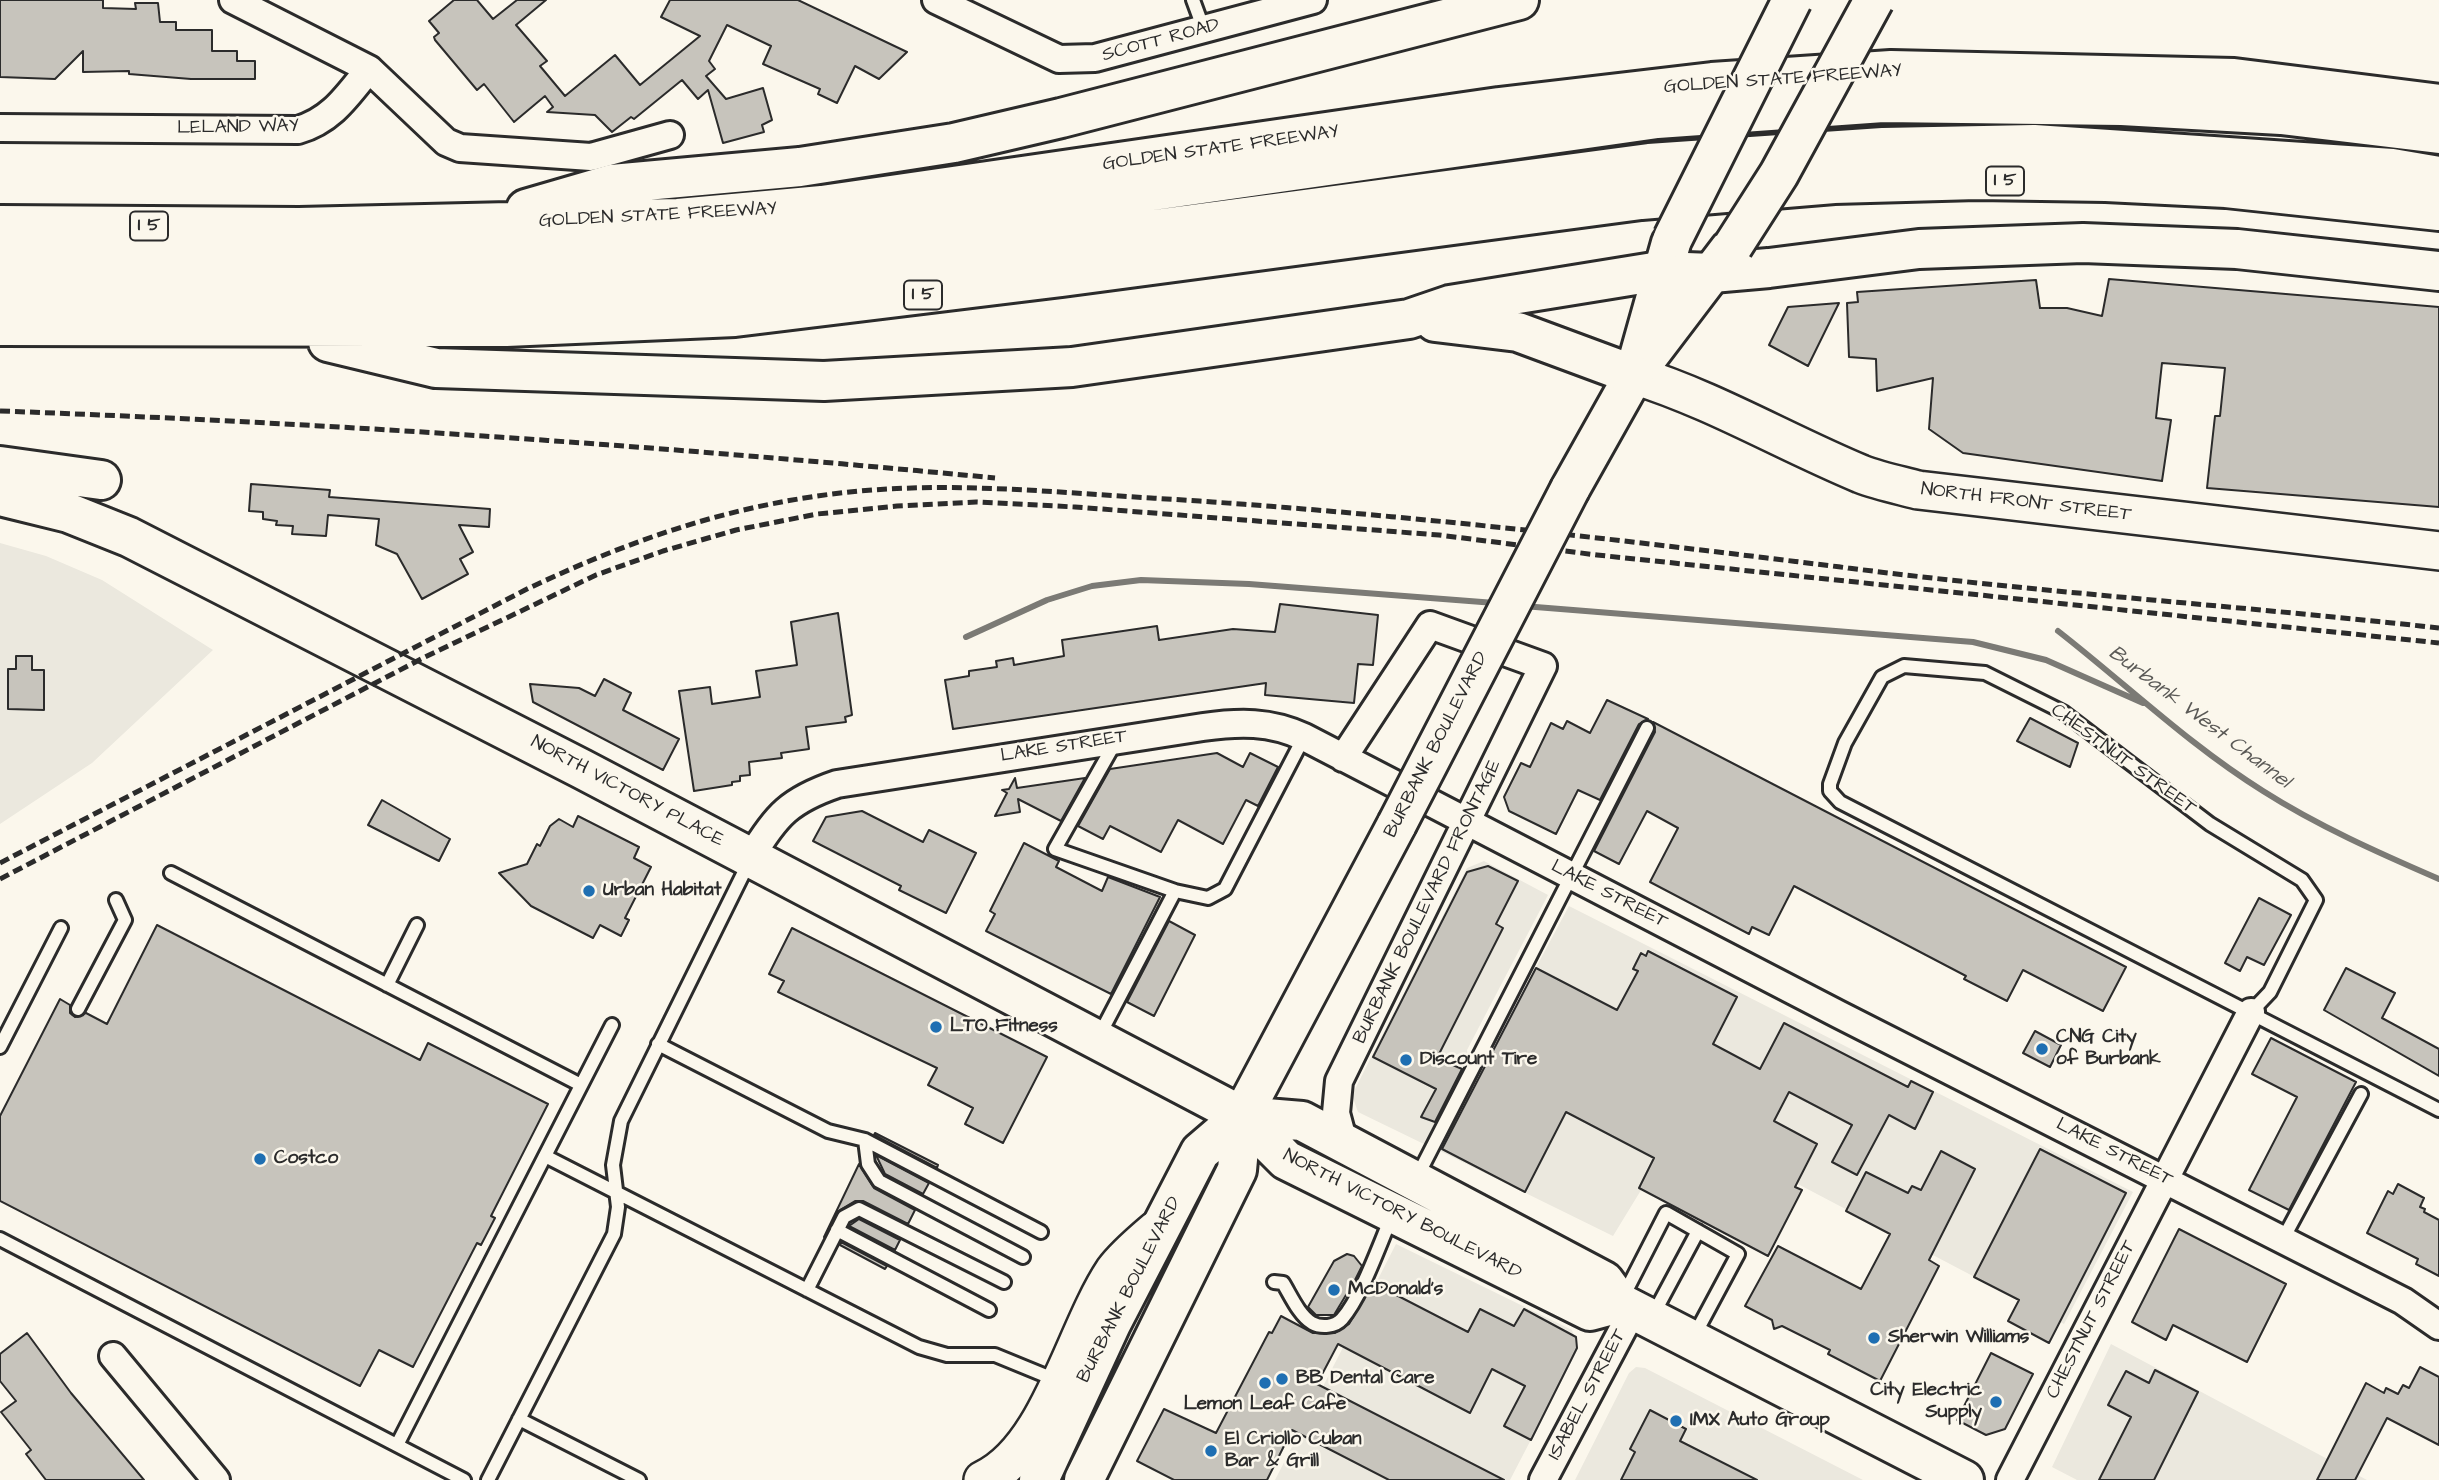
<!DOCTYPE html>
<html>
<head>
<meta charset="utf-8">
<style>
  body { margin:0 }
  canvas { display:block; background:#fbf7ec }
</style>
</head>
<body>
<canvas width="2439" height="1480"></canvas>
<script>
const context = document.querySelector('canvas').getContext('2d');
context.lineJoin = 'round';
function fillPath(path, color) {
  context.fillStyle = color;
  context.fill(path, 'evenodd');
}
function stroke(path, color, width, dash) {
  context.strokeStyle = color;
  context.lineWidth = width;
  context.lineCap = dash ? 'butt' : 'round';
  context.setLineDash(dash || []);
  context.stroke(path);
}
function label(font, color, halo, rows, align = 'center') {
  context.font = font + ' "Architects Daughter",sans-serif';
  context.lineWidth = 5;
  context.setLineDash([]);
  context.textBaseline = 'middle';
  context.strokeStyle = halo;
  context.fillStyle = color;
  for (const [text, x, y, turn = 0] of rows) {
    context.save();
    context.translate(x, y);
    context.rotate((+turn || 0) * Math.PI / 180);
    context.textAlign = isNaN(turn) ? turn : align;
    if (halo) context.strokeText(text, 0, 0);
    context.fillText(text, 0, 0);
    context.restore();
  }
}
fillPath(new Path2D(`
  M0 543 46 556 102 580 213 650 92 763 0 824Z
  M1484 861 1548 895 1467 1050 1469 1063 1428 1146 1358 1112 1352 1095 1467 868Z
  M1569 906 2133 1192 2064 1324 1682 1123 1613 1236 1438 1150Z
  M1396 1244 1572 1330 1578 1349 1510 1480H1275Z
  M2111 1344 2367 1480H2077L2052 1467Z
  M1636 1367 1645 1368 1863 1480H1575L1629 1373Z`), '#ebe8de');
stroke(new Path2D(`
  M1523 606 1973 642 2046 660 2143 703
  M2058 631C2126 684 2189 745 2263 791 2318 826 2379 853 2439 879
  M966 637 1047 600 1092 586 1141 580 1249 584 1495 603`), '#7b7a75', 6);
const building = new Path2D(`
  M0 0H103V8L136 9 135 3H158L160 22H176V30H212V51H237V61H255V79H191L129 74V71L83 72V51L55 79 0 77Z
  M454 0H477L493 19 517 0H546L516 25 547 61 540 66 565 96 615 55 640 85 700 36 661 17 670 0H798L907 52 879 79 855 66 837 103 818 94 820 89 763 64 771 46 727 25 709 61 715 69 706 76 726 99 763 88 772 120 762 125 764 132 723 143 708 90 698 99 682 80 634 119 631 117 612 132 595 115 547 112 553 107 545 96 514 122 484 84 477 90 435 40 434 37 439 33 429 21Z
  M2109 279 2439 307V507L2207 488 2215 416H2220L2225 368 2162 363 2156 418 2171 420 2162 481 1963 453 1929 429 1933 378 1877 391 1876 359 1849 357 1847 303 1858 302 1857 292 2036 280 2040 308H2067L2102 316Z
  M1839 303 1808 366 1769 345 1788 307Z
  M251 484 330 490 329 497 490 509 489 527 459 525 473 552 460 559 468 574 422 599 397 554 376 545 379 519 328 515 326 536 292 534 293 526 276 525 277 521 263 519V512L249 511Z
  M1280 604 1378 615 1373 665 1358 664 1354 703 1265 695 1266 683 953 729 945 680 969 676V671L997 667 996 661 1013 658 1014 665 1064 656 1062 640 1157 626 1159 640 1233 629 1275 632Z
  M838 613 852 715 845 717 846 722 806 727 809 749 781 753 782 758 749 762 750 775 740 776V781L732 782V785L694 791 679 691 710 687 712 704 760 697 756 671 797 665 791 622Z
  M16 656H32V670H44V710L8 709V669H16Z
  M604 679 631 693 623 710 679 739 663 770 533 702 530 684 579 688 595 696Z
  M1607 700 1648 719 1639 724 1600 800 1578 790 1556 834 1509 811 1504 797 1521 763 1530 767 1551 723 1563 729 1567 721 1590 733Z
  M2030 718 2078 743 2070 767 2017 741Z
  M1653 722 2126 967 2103 1011 2023 970 2007 1001 1964 979 1966 976 1794 886 1769 935 1752 927 1749 934 1650 882 1678 828 1647 811 1619 864 1594 851 1655 732Z
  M1217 753 1243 767 1250 753 1278 767 1258 806 1246 800 1223 844 1178 820 1161 852 1110 826 1103 839 1078 826 1110 769Z
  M1015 778 1017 788 1085 778 1061 821 1018 799 1020 812 995 816 1007 793 1002 790 1009 789Z
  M382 800 450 839 439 861 368 825Z
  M862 811 923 842 929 830 976 853 946 913 899 890 901 886 813 841 826 817Z
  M578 816 639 847 634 858 651 867 625 918 629 920 621 936 600 925 593 938 531 906 499 873 527 864 537 844 540 846 550 826 559 819 573 827Z
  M1024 843 1059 861 1056 867 1102 891 1108 877 1160 897 1111 994 986 931 995 914 990 911Z
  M1488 866 1518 881 1496 924 1503 928 1437 1058 1462 1069 1435 1122 1421 1117 1436 1089 1373 1057 1467 872Z
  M2259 898 2291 915 2264 965 2247 957 2240 971 2225 963Z
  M1169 921 1195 935 1154 1016 1127 1002Z
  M157 925 420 1060 428 1043 548 1104 491 1216 495 1218 481 1245 477 1243 413 1367 379 1350 360 1386 0 1201V1116L60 999 70 1005V1013L75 1017 86 1013 107 1024Z
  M792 928 1047 1057 1003 1143 965 1124 973 1108 928 1085 937 1068 778 992 784 981 769 974Z
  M1648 951 1737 997 1713 1044 1760 1069 1784 1023 1908 1087 1911 1081 1933 1092 1915 1129 1889 1115 1857 1175 1832 1162 1852 1125 1789 1092 1774 1121 1817 1144 1795 1187 1802 1190 1768 1256 1639 1188 1654 1158 1566 1112 1525 1192 1442 1149 1536 968 1617 1010 1638 971 1633 969 1641 953 1646 956Z
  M2346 968 2395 993 2382 1018 2439 1049V1076L2324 1010Z
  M2035 1031 2061 1045 2050 1067 2023 1053Z
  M2271 1038 2356 1082 2289 1210 2249 1190 2297 1097 2252 1074Z
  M875 1133 938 1165 937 1168 874 1135Z
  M2040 1149 2126 1193 2049 1343 2008 1321 2019 1300 1974 1277Z
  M1941 1151 1975 1169 1929 1260 1939 1266 1880 1381 1828 1354 1830 1350 1782 1326 1774 1329 1772 1320 1745 1306 1778 1246 1861 1289 1890 1234 1846 1211 1866 1172 1908 1193 1912 1186 1921 1190Z
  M876 1155 929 1183 923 1194 885 1174Z
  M859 1164 874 1188 915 1210 908 1224 863 1201H855L837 1212 824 1237Z
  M2398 1184 2424 1198 2420 1207 2425 1209 2424 1212 2439 1220V1276L2416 1264 2418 1259 2367 1233 2388 1191 2393 1194Z
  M859 1219 900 1240 895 1250 849 1226Z
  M2179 1229 2286 1284 2247 1362 2173 1325 2166 1340 2132 1322Z
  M841 1242 887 1266 885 1269 840 1245Z
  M1347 1254 1354 1256 1362 1266 1355 1280 1334 1315H1316L1308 1307 1334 1261Z
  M1373 1283 1468 1332 1480 1309 1514 1326 1524 1309 1576 1337 1577 1348 1531 1440 1504 1426 1525 1386 1492 1369 1470 1413 1338 1344 1317 1384 1504 1480H1389L1292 1430 1267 1480H1174L1137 1461 1164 1409 1216 1433 1269 1332 1272 1333 1281 1316 1313 1333H1335L1349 1324Z
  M27 1333 71 1393 144 1480H46L26 1454 31 1450 1 1412 16 1401 0 1381V1354Z
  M1991 1353 2033 1374 2005 1429 1986 1435 1957 1420Z
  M2420 1367 2439 1377V1445L2387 1418 2355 1480H2317L2366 1383 2384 1393 2386 1388 2398 1394 2403 1385 2409 1388Z
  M2155 1370 2198 1392 2154 1480H2099L2131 1417 2108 1405 2126 1371 2149 1383Z
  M1650 1410 1686 1429 1680 1441 1757 1480H1621L1635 1452 1630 1449Z`);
fillPath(building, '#c7c4bc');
stroke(building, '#2b2b2b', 2);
const service = new Path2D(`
  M1193 0 1204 30
  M1116 741 1055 849 1175 891 1208 898 1225 889 1304 737
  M171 873 581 1085
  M387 985 417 925
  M78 1009 125 920 116 900
  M2251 1012 2270 992 2316 900 2302 880 2210 824 2063 712 1985 673 1904 666 1882 677 1845 743 1830 784V791L1840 802 2439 1110
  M1098 1038 1175 891
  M658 1044 828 1131 865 1140 1041 1232
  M0 1047 61 928
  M865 1140 868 1164 879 1181 1023 1257
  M545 1156 919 1347 947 1355H995L1056 1380
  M1417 1177 1647 728
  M837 1230 989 1310
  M0 1239 464 1480
  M2283 1239 2361 1094
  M1274 1282 1283 1283C1291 1296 1299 1315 1312 1323 1321 1328 1335 1327 1342 1319 1362 1296 1379 1245 1392 1216
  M807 1290 844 1217 859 1209 1004 1282
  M1623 1297 1666 1213 1738 1254 1693 1338
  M1653 1315 1698 1231
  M519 1419 639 1480
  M397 1445 612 1025
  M488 1480 614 1234 618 1207 613 1165 621 1121 750 860`);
const minor = new Path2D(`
  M233 0 369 69 446 142 460 148 591 157 670 135
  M936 0 1059 59 1095 58 1313 0
  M0 128 298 130C332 120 347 96 369 69
  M1343 758 1430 625 1543 666 1339 1081 1336 1113 1344 1143
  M751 857C776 815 790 800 837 784L1203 727C1239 722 1270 721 1304 737L1838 1014 2403 1301 2439 1326
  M113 1356 216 1480
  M1543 1480 1633 1310
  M2010 1480 2251 1012`);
const secondary = new Path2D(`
  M1634 375C1714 400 1784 442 1861 474 1879 481 1899 485 1918 490L2439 551
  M983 1480C1049 1450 1074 1331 1114 1271 1125 1256 1142 1242 1156 1230`);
const primary = new Path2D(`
  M1639 357 1671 243
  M0 466 101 480
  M1570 489 1634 375 1729 250
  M0 496 69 513 129 537 582 769 1242 1116 1286 1160 1590 1311 1620 1303
  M1242 1116 1302 1121 1604 1281 1620 1303 1964 1480
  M1039 1480 1111 1324 1200 1152 1242 1116 1397 824
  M1084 1480 1237 1170 1242 1116`);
const motorway = new Path2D(`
  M526 209 612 184 800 167 954 143 1061 118 1519 0
  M0 225 299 227 678 218 822 205 1499 107 1712 82 1891 70 2234 78 2439 104
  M0 255 463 257 594 256 696 249 992 214 1657 119 1883 103 2122 106 2281 115 2439 134
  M0 288 468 293 678 285 1005 249 1649 163 1883 147 2034 144 2392 168 2439 176
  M1435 322 1518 332 1634 375
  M0 326 506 327 735 317 1062 277 1641 200 1834 184 1977 180 2106 182 2226 188 2439 211
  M328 342 436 368 824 381 1072 367 1409 319 1450 305 1660 271 1712 273 1769 268 1919 249 2083 243 2237 249 2439 271`);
stroke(service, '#2b2b2b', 18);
stroke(minor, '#2b2b2b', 32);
stroke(secondary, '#2b2b2b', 42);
stroke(primary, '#2b2b2b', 44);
stroke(motorway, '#2b2b2b', 44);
stroke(service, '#fbf7ec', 12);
stroke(minor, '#fbf7ec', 26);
stroke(secondary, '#fbf7ec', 37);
stroke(primary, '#fbf7ec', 38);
stroke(motorway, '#fbf7ec', 38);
stroke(new Path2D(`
  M0 411C332 423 664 446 995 478
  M0 863 525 590C617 546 710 512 811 497 924 479 1037 491 1151 498 1384 512 1616 539 1848 568 2044 593 2242 606 2439 628
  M0 879 423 658 596 575 663 551 736 530 817 514 897 506 976 502 1075 507 1439 535 1597 555 2439 643`), '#2b2b2b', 5, [10, 5]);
const primaryBridge = new Path2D(`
  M1673 238 1792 0
  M1733 246 1779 174 1874 0
  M1397 824 1570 489`);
stroke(primaryBridge, '#2b2b2b', 44, []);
stroke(primaryBridge, '#fbf7ec', 38);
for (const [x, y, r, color] of [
  [589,891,7,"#1f6fb2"],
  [936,1027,7,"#1f6fb2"],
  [2042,1049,7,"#1f6fb2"],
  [1406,1060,7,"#1f6fb2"],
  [260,1159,7,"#1f6fb2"],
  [1334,1290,7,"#1f6fb2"],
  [1874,1338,7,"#1f6fb2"],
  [1282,1379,7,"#1f6fb2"],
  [1265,1383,7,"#1f6fb2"],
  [1996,1402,7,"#1f6fb2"],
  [1676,1421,7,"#1f6fb2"],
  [1211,1451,7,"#1f6fb2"]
]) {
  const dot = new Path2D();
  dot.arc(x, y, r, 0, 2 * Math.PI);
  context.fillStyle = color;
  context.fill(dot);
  stroke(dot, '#fbf7ec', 2.5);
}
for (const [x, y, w] of [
  [2005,181,38],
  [149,226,38],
  [923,295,38]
]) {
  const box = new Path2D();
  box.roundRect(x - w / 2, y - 14.5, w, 29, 5);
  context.fillStyle = '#fbf7ec';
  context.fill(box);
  stroke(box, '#2b2b2b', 2);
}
label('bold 18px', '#2b2b2b', null, [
  ["I 5",2005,181],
  ["I 5",149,226],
  ["I 5",923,295]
]);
label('19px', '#2b2b2b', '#fbf7ec', [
  ["SCOTT ROAD",1161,41,-15],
  ["GOLDEN STATE FREEWAY",1783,80,-4],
  ["LELAND WAY",238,128,-1],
  ["GOLDEN STATE FREEWAY",1221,149,-8],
  ["GOLDEN STATE FREEWAY",658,216,-3],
  ["NORTH FRONT STREET",2026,503,7],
  ["BURBANK BOULEVARD",1437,745,-63],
  ["LAKE STREET",1064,747,-9],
  ["CHESTNUT STREET",2123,760,36],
  ["NORTH VICTORY PLACE",627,792,28],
  ["LAKE STREET",1609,895,27],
  ["BURBANK BOULEVARD FRONTAGE",1428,902,-64],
  ["LAKE STREET",2114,1153,27],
  ["NORTH VICTORY BOULEVARD",1402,1215,27],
  ["BURBANK BOULEVARD",1130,1290,-63],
  ["CHESTNUT STREET",2092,1320,-63],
  ["ISABEL STREET",1588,1395,-62]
]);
label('bold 19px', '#2b2b2b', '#fbf7ec', [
  ["Urban Habitat",603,891],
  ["LTO Fitness",950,1027],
  ["CNG City",2056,1038],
  ["of Burbank",2056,1060],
  ["Discount Tire",1420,1060],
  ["Costco",274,1159],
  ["McDonald's",1348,1290],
  ["Sherwin Williams",1888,1338],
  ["BB Dental Care",1296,1379],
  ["City Electric",1982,1391,"right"],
  ["Supply",1982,1413,"right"],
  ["Lemon Leaf Cafe",1265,1405,"center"],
  ["IMX Auto Group",1690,1421],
  ["El Criollo Cuban",1225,1440],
  ["Bar & Grill",1225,1462]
], 'left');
label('italic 21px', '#5a5956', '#fbf7ec', [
  ["Burbank West Channel",2199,718,37]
]);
</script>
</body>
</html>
